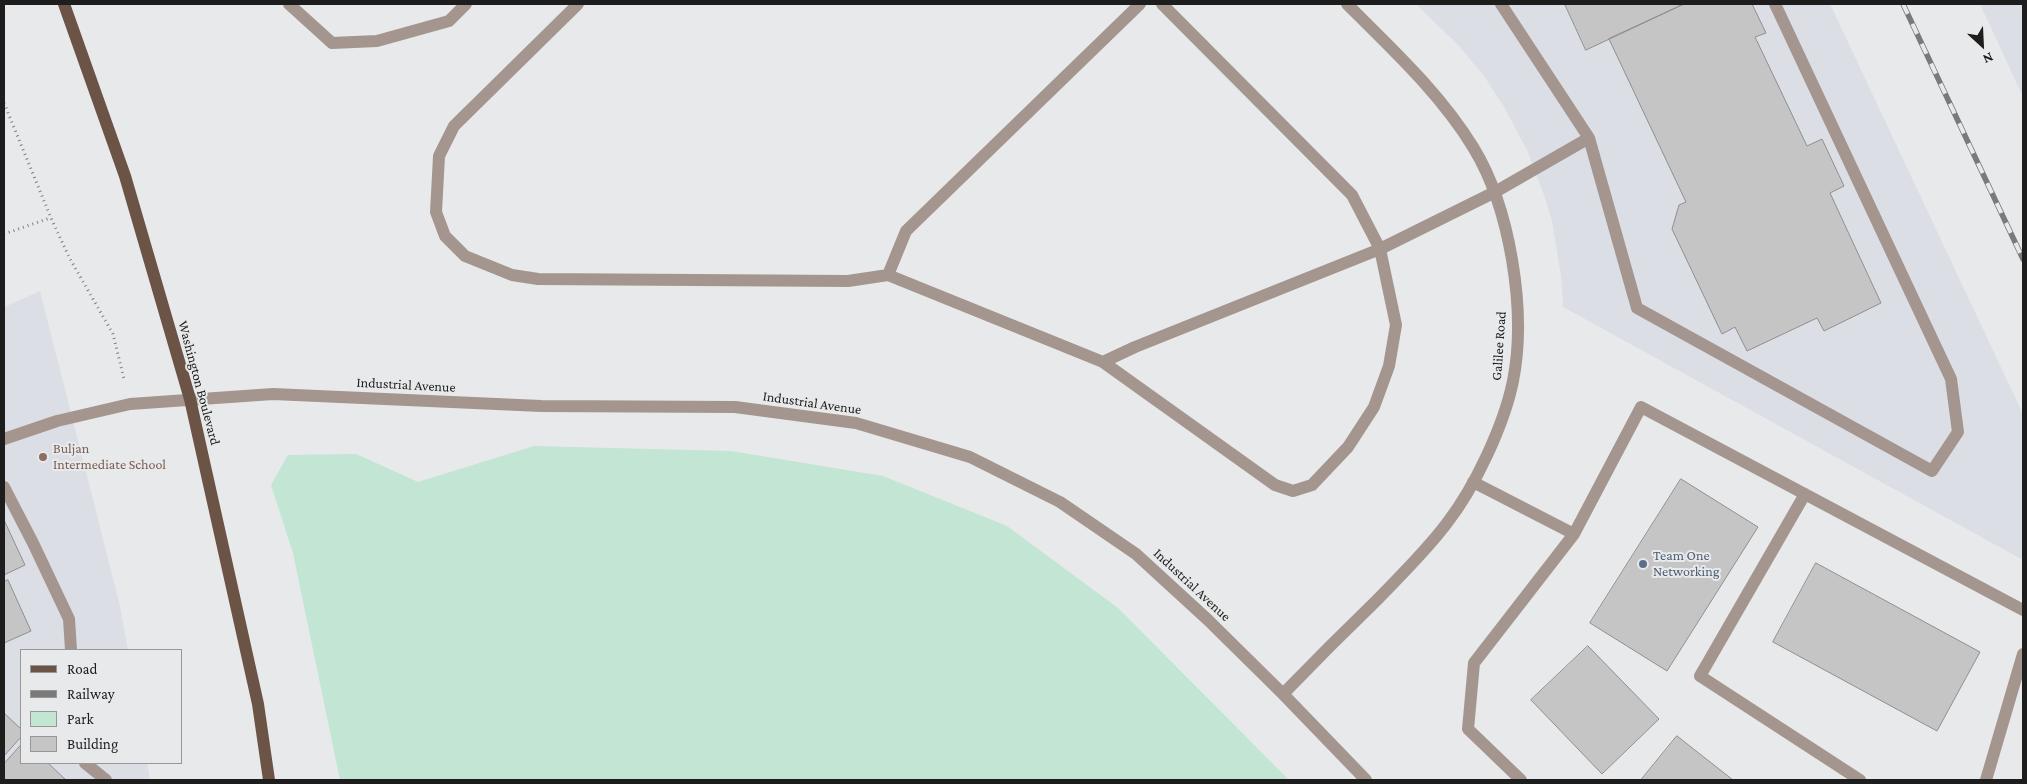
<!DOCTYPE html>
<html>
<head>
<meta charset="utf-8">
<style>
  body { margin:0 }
  #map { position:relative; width:2027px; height:784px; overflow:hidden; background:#e8e9ea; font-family:"Crimson Pro",serif }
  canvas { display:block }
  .frame { position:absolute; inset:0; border:5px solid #1d1d1d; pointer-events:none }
  .legend { position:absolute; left:20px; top:649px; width:162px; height:115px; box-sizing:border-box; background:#e8e9ea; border:1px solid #979798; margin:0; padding:6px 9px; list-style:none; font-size:15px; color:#1d1d1d }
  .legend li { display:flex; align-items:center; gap:10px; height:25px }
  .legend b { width:25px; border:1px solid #979798 }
  .north { position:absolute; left:1957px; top:20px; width:50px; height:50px; -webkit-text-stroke:4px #e8e9ea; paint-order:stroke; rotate:155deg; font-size:14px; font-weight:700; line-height:20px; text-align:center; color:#1d1d1d }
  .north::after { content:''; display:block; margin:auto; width:18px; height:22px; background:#1d1d1d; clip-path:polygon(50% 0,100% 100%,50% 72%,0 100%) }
</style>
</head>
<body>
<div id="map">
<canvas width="2027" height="784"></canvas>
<div class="frame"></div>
<ul class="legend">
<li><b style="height:6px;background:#6b5345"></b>Road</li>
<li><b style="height:6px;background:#7a7a7b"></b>Railway</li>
<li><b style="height:14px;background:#c3e5d3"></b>Park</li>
<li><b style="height:14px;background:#c6c5c6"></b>Building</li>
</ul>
<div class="north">N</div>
</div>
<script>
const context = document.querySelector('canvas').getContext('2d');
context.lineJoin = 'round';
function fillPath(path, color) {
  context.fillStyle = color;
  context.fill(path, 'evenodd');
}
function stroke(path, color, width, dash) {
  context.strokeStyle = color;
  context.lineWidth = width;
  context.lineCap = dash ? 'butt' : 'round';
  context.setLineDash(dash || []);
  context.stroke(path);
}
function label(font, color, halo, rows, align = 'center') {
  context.font = font + ' "Crimson Pro",serif';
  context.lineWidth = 4;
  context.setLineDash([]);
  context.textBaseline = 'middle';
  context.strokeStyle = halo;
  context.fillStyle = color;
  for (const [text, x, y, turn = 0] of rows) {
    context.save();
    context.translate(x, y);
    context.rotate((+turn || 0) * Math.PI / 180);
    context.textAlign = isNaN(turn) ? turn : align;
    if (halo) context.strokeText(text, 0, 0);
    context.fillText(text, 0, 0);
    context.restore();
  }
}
fillPath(new Path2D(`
  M1416 4H1830L2023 414V560L1563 307 1561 276 1552 221 1544 195 1527 150 1504 107 1484 76 1459 46Z
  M1980 4H2023V97Z
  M40 291 120 606 128 650H21V763H147L150 780H4V307Z`), '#dcdee6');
fillPath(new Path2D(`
  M534 446 731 451 883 476 1007 526 1118 608 1289 780H340L293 553 271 485 288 455 356 454 418 482Z`), '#c3e5d3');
const building = new Path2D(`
  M1565 4H1684L1586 50Z
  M1684 4H1752L1766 33 1755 37 1807 146 1822 139 1844 186 1830 193 1881 303 1824 331 1817 318 1747 351 1735 327 1722 334 1672 229 1679 205 1686 202 1609 39Z
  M1681 479 1758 527 1667 671 1590 623Z
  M4 520 25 565 4 575Z
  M1816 563 1980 652 1937 731 1773 642Z
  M8 580 31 631 4 643V582Z
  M1588 646 1659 719 1602 774 1531 700Z
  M4 713 21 729V737L4 756Z
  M1677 736 1733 780H1641Z
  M21 745V763H48L66 780H4V764Z`);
fillPath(building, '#c6c5c6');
stroke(building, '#908f90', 1);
stroke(new Path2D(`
  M4 103 51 218 69 257 113 334 124 379
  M4 234 50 218`), '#7f8080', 3, [1, 4]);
stroke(new Path2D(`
  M289 4 332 43 377 41 449 21 466 4
  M578 4 454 126 439 156 436 212 445 236 465 256 512 275 538 279 848 281 888 275
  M1140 4 906 231 888 275 1103 362 1135 347 1380 249 1495 192 1589 138
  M1501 4 1589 138 1637 308 1932 471 1958 432 1951 379 1775 4
  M1103 362 1275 485 1293 491 1312 485 1348 447 1374 407 1389 366 1396 325 1380 249 1352 195 1162 4
  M4 439 57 421 130 404 273 394 541 406 735 407 856 423 970 457 1060 502 1136 554 1208 620 1283 694 1366 780
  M1473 482 1574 534
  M4 487 33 543 69 619 71 650
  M1805 494 1700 676 1860 780
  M1283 694C1314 662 1345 631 1377 600 1401 575 1426 551 1447 523 1475 487 1504 425 1513 381 1527 311 1510 207 1473 147 1440 93 1391 48 1347 4
  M85 763 106 780
  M1521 780 1468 729 1474 663 1574 534 1641 407 2023 610
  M1986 780 2023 654`), '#a4968e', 12);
stroke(new Path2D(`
  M64 4 125 176 190 399 258 704 269 780`), '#6b5345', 12);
const rail = new Path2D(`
  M1903 4 2023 259`);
stroke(rail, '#7a7a7b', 5.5);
stroke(rail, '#e8e9ea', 4, [11]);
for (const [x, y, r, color] of [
  [43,457,5,"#8d6e63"],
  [1643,564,5,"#5c6f8a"]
]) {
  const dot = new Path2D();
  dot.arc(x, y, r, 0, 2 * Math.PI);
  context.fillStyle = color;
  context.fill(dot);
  stroke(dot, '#e8e9ea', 2);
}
label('14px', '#1d1d1d', '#e8e9ea', [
  ["Galilee Road",1499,346,-86],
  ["Washington Boulevard",199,383,75],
  ["Industrial Avenue",406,385,3],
  ["Industrial Avenue",812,403,8],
  ["Industrial Avenue",1192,585,43]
]);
label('14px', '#785e54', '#e8e9ea', [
  ["Buljan",53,449],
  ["Intermediate School",53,465]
], 'left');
label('14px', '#4e5e75', '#e8e9ea', [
  ["Team One",1653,556],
  ["Networking",1653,572]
], 'left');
</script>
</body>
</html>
